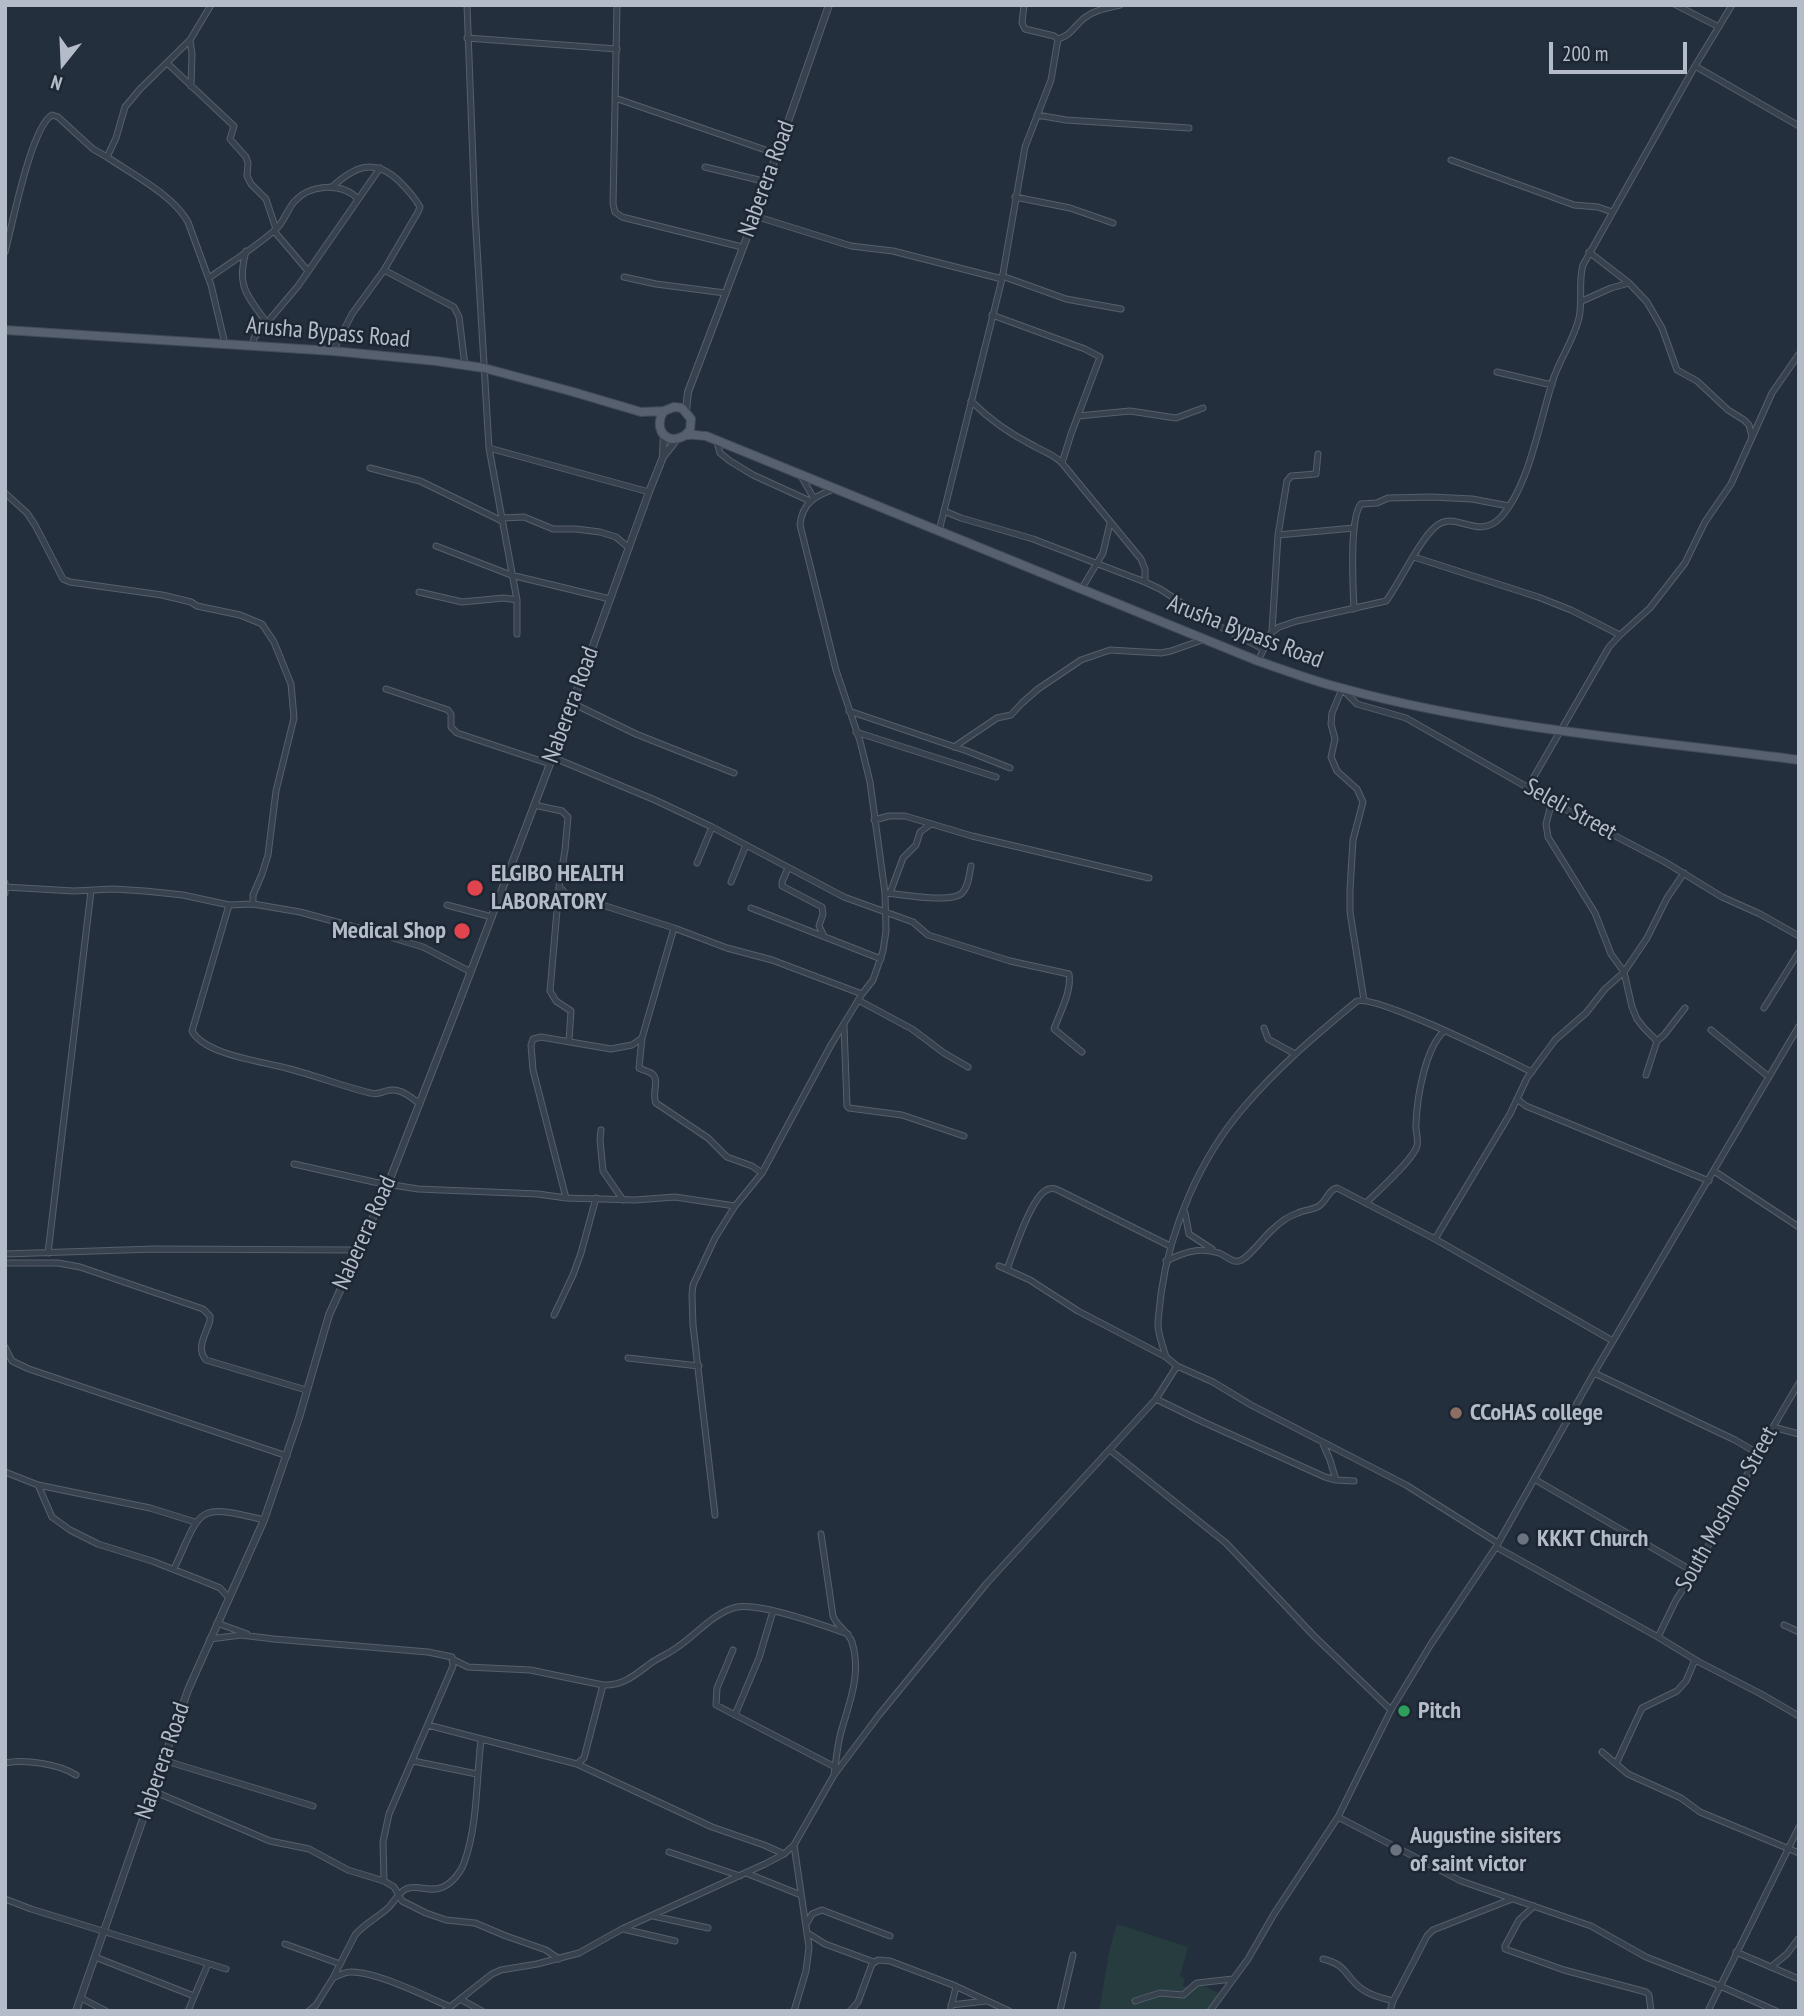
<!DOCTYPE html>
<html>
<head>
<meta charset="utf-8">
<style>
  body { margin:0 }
  #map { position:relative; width:1804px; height:2016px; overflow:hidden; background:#242f3e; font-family:"PT Sans Narrow",sans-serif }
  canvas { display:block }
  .frame { position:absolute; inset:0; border:7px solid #b4bcc9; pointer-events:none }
  .north { position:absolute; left:28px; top:28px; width:70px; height:70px; -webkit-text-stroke:5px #1d2633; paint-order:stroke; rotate:198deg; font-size:19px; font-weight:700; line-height:28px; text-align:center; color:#b4bcc9 }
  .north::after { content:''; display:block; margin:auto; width:24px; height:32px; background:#b4bcc9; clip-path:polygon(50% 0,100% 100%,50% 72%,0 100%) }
  .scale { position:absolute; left:1549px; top:42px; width:138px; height:32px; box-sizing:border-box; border:4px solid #b4bcc9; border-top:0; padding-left:9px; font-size:21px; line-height:24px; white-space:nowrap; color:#b4bcc9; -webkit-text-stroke:5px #1d2633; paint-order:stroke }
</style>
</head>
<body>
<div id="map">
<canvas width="1804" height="2016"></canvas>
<div class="frame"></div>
<div class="north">N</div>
<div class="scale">200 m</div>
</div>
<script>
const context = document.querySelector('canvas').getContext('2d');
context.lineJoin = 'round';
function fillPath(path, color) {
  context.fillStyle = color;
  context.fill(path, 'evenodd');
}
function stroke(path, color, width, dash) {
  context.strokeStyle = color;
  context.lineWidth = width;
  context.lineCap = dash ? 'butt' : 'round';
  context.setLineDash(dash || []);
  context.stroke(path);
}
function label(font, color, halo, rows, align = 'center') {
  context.font = font + ' "PT Sans Narrow",sans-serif';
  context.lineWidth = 5;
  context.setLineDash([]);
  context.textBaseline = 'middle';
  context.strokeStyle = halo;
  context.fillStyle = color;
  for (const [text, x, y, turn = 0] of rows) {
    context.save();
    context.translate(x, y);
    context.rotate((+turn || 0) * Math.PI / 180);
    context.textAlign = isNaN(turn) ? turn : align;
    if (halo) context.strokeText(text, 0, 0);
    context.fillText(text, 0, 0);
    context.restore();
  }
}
fillPath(new Path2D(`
  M1117 1924 1188 1947 1180 1976 1185 1978 1183 1986 1189 1988 1192 1981 1224 1995 1213 2011 1099 2010C1105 1982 1107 1952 1117 1924Z`), '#263c3f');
const minor = new Path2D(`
  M467 5 475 214 489 448 517 600V634
  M617 5 613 204 615 212 622 217 742 247
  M1676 5 1719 27
  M467 38 617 49
  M1058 39C1070 36 1074 27 1083 19 1094 10 1107 8 1120 5
  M190 40 192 54 191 86
  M167 63 234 126 230 139 246 157 248 163 247 176 251 184 266 199 276 229
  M1695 66 1799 126
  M615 98 777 154
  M1037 115 1066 120 1189 128
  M107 157C132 174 173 195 188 222L211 285 225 344
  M1451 160 1574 205 1598 207 1612 212
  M705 167 767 182
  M332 187C354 167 374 157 399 181 407 189 414 196 420 207L418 212 384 270 352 314 333 351
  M1015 197 1070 208 1113 223
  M755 216 851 246 893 251 1002 279
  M274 231 308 271
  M246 251C236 287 247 295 267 323
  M5 252C12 226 31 127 52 115L58 117 93 149 107 157 116 138 125 107 140 89 190 40 211 5
  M1589 252 1629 283 1647 302 1662 328 1677 370 1697 381 1728 410 1744 420 1749 425 1752 437
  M384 270 454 307 459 317 465 366
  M1002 276 1066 299 1121 309
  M624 277 656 284 725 293
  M209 278C230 263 256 247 276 229 284 222 287 210 294 202 310 184 342 182 358 199
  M1582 301 1611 288 1629 283
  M992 315 1085 349 1100 357 1071 434 1062 463
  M253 346 254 338 298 286 380 168
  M1497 372 1552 385
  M971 401C989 419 1010 434 1034 446 1044 452 1053 454 1062 463L1141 559 1145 569V582
  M1078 416 1130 411 1176 418 1203 408
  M717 442 720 453 730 461 753 475 810 501
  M489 448 649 492
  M370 468 420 481 502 521
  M801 476 813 497
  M5 493 27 513 35 525 63 579 70 582 162 595 191 602 197 606 240 615 262 624 274 642 291 684 294 718 276 791 268 855 262 874 253 895V904
  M944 511 961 518 1033 539 1145 582 1160 589 1211 622 1263 649
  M502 518 524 517 553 529H576L600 532 616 537 629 548
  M939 531 1002 279 1025 147 1051 80 1058 39 1054 36 1025 29 1022 23 1024 5
  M1278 535 1354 528
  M436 546 511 575 610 599
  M1414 557 1538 597 1571 610 1620 635
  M1082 588 1103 553 1110 523
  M419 592 462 602 504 598 517 600
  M1354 609C1353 587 1349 518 1361 504L1377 503 1388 498 1431 497 1472 499 1509 506
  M1272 631 1278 535 1287 481 1291 476 1316 474 1318 454
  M1258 661 1271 633 1279 627 1297 621 1386 601C1400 583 1423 531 1441 523 1459 514 1480 540 1501 517 1530 485 1540 418 1554 377 1561 357 1574 339 1579 318 1583 300 1578 282 1583 265L1695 66 1732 5
  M386 689 448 710 451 714V727L457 733 550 764
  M1342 689 1357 704 1406 718 1581 818 1665 862 1722 897 1760 914 1799 936
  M1342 689 1332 713 1331 724 1335 739 1331 757 1337 771 1357 789 1363 802 1353 840 1350 890V912L1364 1000
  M572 703 636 734 734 773
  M849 711 967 751 1010 768
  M856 732 996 777
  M954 747 997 718 1011 715 1022 703 1038 689 1081 660 1110 650 1161 653 1171 651 1205 639
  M552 757 655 800 712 827 844 897 913 922 928 935 1010 961 1069 974C1072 991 1060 1012 1054 1029L1082 1052
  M1528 787 1609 647 1620 635 1650 608 1685 563 1705 522 1731 484 1772 393 1799 354
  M1552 801 1546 824 1548 837 1595 913 1611 954 1624 972 1632 1007 1637 1019 1644 1028 1657 1041 1646 1075
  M534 805 562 811 568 817 565 850 559 886 565 893 674 928 727 948 772 960 862 994
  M874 820 889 816H905L972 836 1149 878
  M697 863 712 827
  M788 868 782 882V886L822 907 823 914 819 926 823 934
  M731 882 746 845
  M5 883V893
  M5 887 74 891 113 889 145 891 183 895 229 905 253 904 300 912 377 933 423 947 471 972
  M559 887 550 991 556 1001 571 1011 569 1041
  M885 893C901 894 951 904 962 893 969 886 969 875 971 866
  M890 893 903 858 916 845 920 832 931 824
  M229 905 192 1031C205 1055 261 1061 286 1068 314 1075 342 1086 370 1093 377 1095 379 1093 386 1091 400 1087 409 1096 420 1104
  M447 905 492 917
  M751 908 881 959
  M674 928 642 1038 639 1068C643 1070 647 1071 651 1073 661 1079 651 1093 656 1103L708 1138 727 1157 752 1166 762 1173
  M858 1000 912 1029 944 1053 968 1067
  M1764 1008 1799 952
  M844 1026 847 1106 849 1108 902 1115 964 1136
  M1264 1028 1268 1039 1295 1054
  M1711 1030 1769 1077
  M1657 1041 1664 1035 1685 1008
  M1517 1099 1526 1106 1709 1181
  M601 1130 600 1140 603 1171 623 1200
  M294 1164 374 1182 418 1189 538 1194 566 1198 635 1200 675 1197 735 1206
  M1714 1171 1799 1227
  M566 1198 533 1070 531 1045 533 1039 541 1037 611 1049 632 1045 642 1038
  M1366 1203C1377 1192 1413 1160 1417 1146 1419 1139 1415 1131 1416 1124 1417 1097 1425 1049 1444 1031
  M1185 1213 1189 1234 1212 1249
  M1435 1239 1510 1114 1527 1078 1555 1040 1586 1013 1605 989 1624 972 1647 938 1667 898 1684 873
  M48 1253 91 891
  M5 1254 154 1249 357 1250
  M1166 1261C1183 1253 1200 1246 1219 1253 1225 1255 1232 1263 1239 1261 1248 1259 1263 1238 1271 1231 1278 1224 1288 1216 1298 1213 1304 1210 1313 1210 1319 1206 1327 1201 1328 1190 1337 1188L1435 1239 1613 1341
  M5 1263H58L80 1267 203 1309 210 1316V1320C207 1333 195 1348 206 1360L306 1390
  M999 1266 1030 1280 1078 1311 1166 1357 1177 1366
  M1007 1269C1014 1252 1032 1193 1049 1189 1054 1188 1056 1189 1060 1191L1170 1246
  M554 1315 573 1275 581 1253 596 1198
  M5 1347 12 1361 29 1369 287 1456
  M1166 1357C1163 1347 1159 1337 1158 1326 1158 1316 1160 1305 1161 1294 1170 1228 1200 1158 1244 1107 1278 1067 1317 1034 1357 1001 1378 995 1505 1059 1532 1072
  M628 1358 699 1366
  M1594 1373 1735 1440 1759 1454
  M1156 1399 1201 1421 1325 1477 1336 1480 1354 1481
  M1773 1427 1799 1434
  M1323 1444 1330 1460 1336 1480
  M1110 1450 1226 1543 1314 1636 1391 1710
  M5 1472 38 1485 52 1517 70 1530 98 1544 152 1561 203 1581 220 1588 228 1597
  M1534 1479 1694 1572
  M38 1485 150 1508 195 1522
  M715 1515 693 1325 692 1295 693 1285 715 1238 735 1206 762 1173 831 1045 862 994 873 980 883 951 886 931 885 893 870 782 860 741 836 670 800 525C802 503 815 496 834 489
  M821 1534 833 1616C837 1627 848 1631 852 1642 862 1674 849 1703 841 1732 837 1747 836 1761 834 1775
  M1496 1547 1658 1637 1699 1662 1761 1694 1799 1716
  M174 1569C202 1508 195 1503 264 1520
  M217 1623 247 1634
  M1784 1625 1799 1632
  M1658 1637 1676 1600 1694 1572 1773 1427 1799 1383
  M210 1639 241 1635 274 1639 428 1652 452 1657 453 1666 389 1814 383 1842 384 1881
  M733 1650 717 1688 716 1705 835 1767
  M454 1660 468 1667 530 1670 603 1685C623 1686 635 1675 651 1663 660 1657 670 1653 679 1646 695 1635 716 1611 737 1607 762 1603 823 1625 848 1634
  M735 1715 759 1658 773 1611
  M428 1725 577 1764 584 1758 603 1685
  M1602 1752 1628 1774 1681 1798 1700 1812 1799 1853
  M163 1760 313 1806
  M413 1761 477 1774
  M5 1763C25 1759 59 1764 76 1775
  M577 1764 712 1827 764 1845 784 1854
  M1616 1764 1642 1708 1677 1691 1686 1681 1695 1660
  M153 1791 270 1841 309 1849 348 1870 384 1881 394 1887 402 1901 426 1913 446 1920 475 1923 506 1936 546 1950 559 1959
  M1338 1817 1461 1881 1591 1926 1646 1957 1720 1986 1776 2011
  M794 1845 809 1947 806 1971 794 2011
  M669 1852 740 1876
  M746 1873 801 1895
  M5 1899 31 1909 226 1969
  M1534 1906 1519 1920 1505 1946V1949L1564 1970 1646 1992 1649 1995 1651 2011
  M653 1916 708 1928
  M807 1923 812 1914 822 1910 890 1936
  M623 1929 675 1941
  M809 1934 825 1944 874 1962
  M285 1944 340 1964
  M1736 1952 1799 1979
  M95 1957 194 1996
  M1323 1959C1348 1965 1344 1976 1362 1989 1371 1996 1382 1998 1393 2001
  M1771 1967 1787 1954 1799 1938
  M335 1977C340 1975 345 1972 350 1972 375 1971 426 1996 450 2007
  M81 1998 106 2011
  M460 1999 482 2011
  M1135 2001 1160 1993 1183 1995 1197 1983 1233 1979
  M951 2005 986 2001
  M188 2011 208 1964
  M309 2011 316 2005 333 1978 355 1935C364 1924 377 1918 388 1908 394 1902 399 1892 406 1889 416 1884 431 1893 443 1887 452 1883 461 1872 464 1863 478 1825 476 1780 481 1740
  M445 2011 492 1974 501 1970 537 1964 579 1953 622 1929 765 1864 784 1854 794 1845 834 1775 879 1715 987 1583 1156 1399 1177 1366 1213 1382 1251 1405 1406 1485 1498 1543
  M850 2011 858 2002 872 1964 878 1960 890 1961 953 1985 1009 2011
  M950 2011 956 1987
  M1060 2011 1073 1955
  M1210 2011 1248 1959 1274 1914 1338 1817 1391 1710 1431 1644 1496 1547 1594 1373 1799 1026
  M1390 2011 1393 2001 1427 1936 1433 1930 1512 1899
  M1708 2011 1799 1827`);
const tertiary = new Path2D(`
  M686 411 688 392 755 216 829 5
  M663 455 664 435
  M76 2011 188 1690 264 1520 299 1418 329 1315 388 1184 458 1005 550 764 649 492 663 457 677 439`);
const primary = new Path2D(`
  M5 330 333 351 436 361 484 368 570 391 641 412 664 411 674 407 682 408 691 419 690 430 686 434
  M664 411C657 421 658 436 672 439 679 440 683 435 688 435 694 434 701 436 706 436L1258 661C1287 671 1315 682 1345 689 1493 729 1647 740 1799 760`);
stroke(minor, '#565f6c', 7);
stroke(tertiary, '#565f6c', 8);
stroke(primary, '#414a57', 10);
stroke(minor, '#38414e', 5);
stroke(tertiary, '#38414e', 6);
stroke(primary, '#56606e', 8);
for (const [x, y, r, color] of [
  [475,888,9,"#e0444e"],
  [462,931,9,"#e0444e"],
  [1456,1413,7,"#8d6e63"],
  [1523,1539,7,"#6b7280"],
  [1404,1711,7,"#2e9e5b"],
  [1396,1850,7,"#6b7280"]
]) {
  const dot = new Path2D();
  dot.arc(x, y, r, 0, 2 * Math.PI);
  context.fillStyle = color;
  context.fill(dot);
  stroke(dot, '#1d2633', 2.5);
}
label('24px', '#b4bcc9', '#1d2633', [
  ["Naberera Road",767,179,-70],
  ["Arusha Bypass Road",328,333,5],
  ["Arusha Bypass Road",1245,632,21],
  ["Naberera Road",571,705,-70],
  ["Seleli Street",1570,810,29],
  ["Naberera Road",365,1233,-66],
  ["South Moshono Street",1727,1509,-61],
  ["Naberera Road",163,1761,-71]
]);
label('bold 24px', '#b4bcc9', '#1d2633', [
  ["ELGIBO HEALTH",491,874],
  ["LABORATORY",491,902],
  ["Medical Shop",446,931,"right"],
  ["CCoHAS college",1470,1413],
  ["KKKT Church",1537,1539],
  ["Pitch",1418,1711],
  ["Augustine sisiters",1410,1836],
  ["of saint victor",1410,1864]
], 'left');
</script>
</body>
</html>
